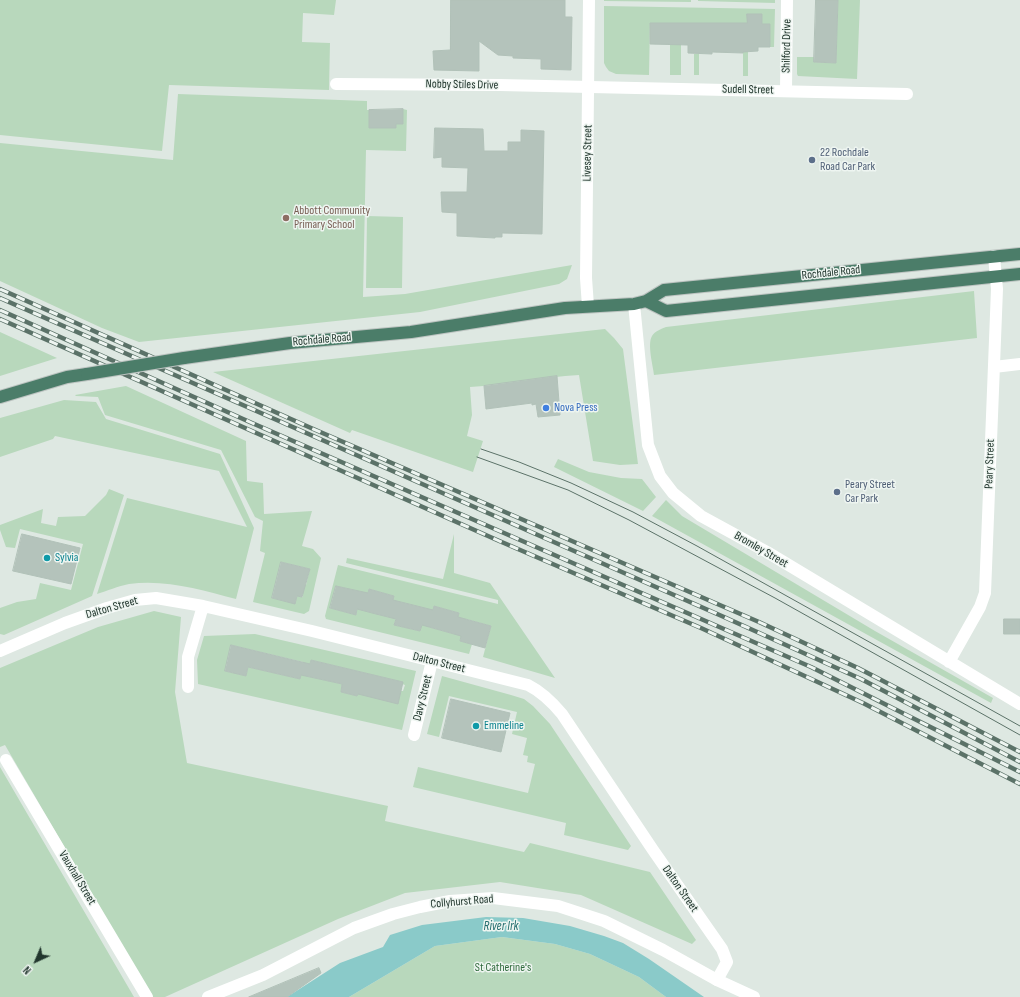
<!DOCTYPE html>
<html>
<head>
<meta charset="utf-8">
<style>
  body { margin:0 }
  #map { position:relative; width:1020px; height:997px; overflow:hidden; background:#dee8e2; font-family:"Sofia Sans Condensed",sans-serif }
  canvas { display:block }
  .north { position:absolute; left:16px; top:941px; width:40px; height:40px; -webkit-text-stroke:3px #eef5f1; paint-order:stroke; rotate:224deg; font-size:11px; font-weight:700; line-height:16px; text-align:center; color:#21362d }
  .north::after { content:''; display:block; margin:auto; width:14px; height:18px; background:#21362d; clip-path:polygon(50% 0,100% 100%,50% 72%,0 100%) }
</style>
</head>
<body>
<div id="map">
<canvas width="1020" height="997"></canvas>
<div class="north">N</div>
</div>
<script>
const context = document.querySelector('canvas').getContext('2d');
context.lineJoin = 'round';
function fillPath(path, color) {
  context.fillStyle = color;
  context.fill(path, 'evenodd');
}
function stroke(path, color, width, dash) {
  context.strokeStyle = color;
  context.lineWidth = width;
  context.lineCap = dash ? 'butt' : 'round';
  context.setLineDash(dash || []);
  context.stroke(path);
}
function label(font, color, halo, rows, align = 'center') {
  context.font = font + ' "Sofia Sans Condensed",sans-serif';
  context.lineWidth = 3;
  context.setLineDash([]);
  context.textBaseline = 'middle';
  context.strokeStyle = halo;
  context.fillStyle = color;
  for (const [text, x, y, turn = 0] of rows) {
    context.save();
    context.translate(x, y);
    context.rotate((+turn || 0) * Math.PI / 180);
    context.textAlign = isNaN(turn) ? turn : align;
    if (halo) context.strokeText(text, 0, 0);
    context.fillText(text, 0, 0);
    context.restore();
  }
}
fillPath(new Path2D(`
  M0 0H336L334 15 303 13 302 42 330 43 329 90 169 85 162 151 0 135Z
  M604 0H691V2L604 1Z
  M698 0H775V3L698 1Z
  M838 0H860L857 79 798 76 797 74V57H814V62L836 63Z
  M604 6 775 9 774 47H770V24H762L761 14H747V23H650L649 75 616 74 609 71 606 67 604 63Z
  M670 44H681V75H670Z
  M743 47H748V76H743Z
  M694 54H699V75H694Z
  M178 94 367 101V110H369V128H396V124L403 109 407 110 406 151 366 150 363 297 405 294 572 265 567 279 559 284 420 312 139 342 102 328 0 281V143L173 160Z
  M367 216 403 217 402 288H366Z
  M974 291 977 338 654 375C653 366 647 344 652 336 655 331 661 329 666 327Z
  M605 329 614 338 623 349 638 464 620 465 593 461 579 375C542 377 506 385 470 387L472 415 467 436 483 441 473 472 352 430 350 433 213 372Z
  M0 332 57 358 0 376Z
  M126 386 246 441 247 481 263 483 264 514 312 511 302 546 313 549 321 558 309 611 304 614 253 602 265 553 260 551 263 521 255 517 221 450 105 415 98 397 76 396 75 395ZM281 562 310 569 306 585 300 584 299 592 303 593V597L297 596 295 603 272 598Z
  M64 400 96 402 106 419 220 454 254 528 236 599C201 590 166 579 129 584 118 586 107 591 97 594L127 498 247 527 219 471 55 436 53 439 0 457V418Z
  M558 459 589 472 621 478 642 479 656 497 643 511 554 467Z
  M109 489 124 495 92 596 4 635 0 634V608L17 602 36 599 40 583 71 590 83 544 20 529 15 548 6 547 0 530V525L43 509 41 523 56 526 58 517 85 516 106 495Z
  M666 500 682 516 875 631 993 698 991 703 652 516Z
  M454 534V573L490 583 555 678 483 657 491 626 466 619 460 641 472 644 469 654 326 619 325 616 338 565 498 604V600L346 563 347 558 443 579ZM336 586 361 592 356 615 330 608ZM369 589 394 596 389 617 363 610ZM400 602 426 609 420 631 394 625ZM434 606 459 613 454 634 429 627Z
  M154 611 181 617 175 692 187 763 388 806 385 821 524 852 530 843 650 872 696 940 692 944 581 895 500 882 405 893 338 919 165 997H152L5 745 0 747V668L98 627Z
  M255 634 416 671 402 730 198 684 197 660 204 636ZM231 645 303 662 300 679 248 667 246 676 238 674 234 670 233 673 225 671ZM311 660 402 682V684L405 685 403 691 359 688 357 696 341 692 342 684 307 676Z
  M442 676 511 695 524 699 533 706 550 724 631 846 628 850 564 835 566 823 413 787 418 767 528 793 535 764 527 762 528 756 523 755 527 738 512 734 517 712 449 696 439 737 427 734Z
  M0 767 134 997H0Z
  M502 937 555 944 590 954 639 977 666 997H349L435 946Z`), '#b8d8bc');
fillPath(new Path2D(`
  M486 917 523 918 570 926 604 936 623 943 649 959 704 997H666L639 977 590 954 555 944 502 937 435 946 349 997H287L340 963 383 947 390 935 422 925Z`), '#8acac9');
const building = new Path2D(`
  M451 0H565V17H572L571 70 541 69V59L513 58V56L498 55 479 41V71L434 70 433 51 450 50Z
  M816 0H838L836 63 814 62Z
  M747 14H762V24H770V47H758V51L743 52V53L712 52V54L688 53V45L650 44V23H747Z
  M403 109V124H396V128H369V110Z
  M435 128 483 129 484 151H508V142H521V130L544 131 542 234 502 233V237H495V238L457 236V213L442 212 441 192H467L468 168 442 167V157L434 158Z
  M557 376 560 415 538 417 536 404 532 405V403L486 409 484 386Z
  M22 534 80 548 71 584 13 571Z
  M281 562 310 569 302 597 297 596 295 604 272 598Z
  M336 586 368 593 369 589 394 596 393 600 433 610 434 606 459 613 458 617 491 626 485 648 460 641 461 636 422 625 420 631 394 625 396 619 376 614 357 609 356 615 330 608Z
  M1004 619H1020V634H1004Z
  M231 645 310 664 311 660 403 682 398 704 358 694 357 696 341 692 342 684 301 675 300 679 248 667 246 676 225 671Z
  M451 699 510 713 501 752 442 738Z
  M319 968 321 973 287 997H249Z`);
fillPath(building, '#b4c3bb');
stroke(building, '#b1c1b8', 1);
const trunk = new Path2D(`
  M646 301 666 311 1020 274
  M184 358 290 343 411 332 565 308 634 304 646 301 664 290 1020 254
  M0 397 67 377 87 374`);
stroke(trunk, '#bcc3c0', 14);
stroke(new Path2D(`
  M336 84 500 85 907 94
  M786 91 787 0
  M634 304 648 445 660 476 673 493 701 516 767 552 1020 704
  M994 367 1020 364
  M0 651 65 623 107 608 135 600 156 598 203 606 312 631 528 685C542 692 552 702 562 714L653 850 722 949 727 962 717 980
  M949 662 980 607 985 593 997 289 994 256
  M188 687V657L203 606
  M414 735 432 661
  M6 760 147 997`), '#fff', 12);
stroke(new Path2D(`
  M588 306 586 278 589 0
  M208 997 263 975 354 928 393 914 420 907 450 901 493 898 558 906 604 921 663 950 717 980 754 997`), '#fff', 12);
stroke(trunk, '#4b7d69', 12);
stroke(new Path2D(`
  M481 449 519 462 571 483 633 512 697 546 1020 726
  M477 457 568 490 629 520 775 598 1020 735`), '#5b7268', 1);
const rail = new Path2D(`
  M0 289 311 428 759 622 858 668 1020 752
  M0 298 724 617 861 679 1020 762
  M0 310 252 423 811 667 1020 772
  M0 319 497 540 701 628 863 703 1020 784`);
stroke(rail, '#5b7268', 4.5);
stroke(rail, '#eef5f1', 3, [9]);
const trunkBridge = new Path2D(`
  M87 374 184 358`);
stroke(trunkBridge, '#bcc3c0', 14, []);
stroke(trunkBridge, '#4b7d69', 12);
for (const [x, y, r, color] of [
  [812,160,4,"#5c6f8a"],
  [286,218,4,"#8d6e63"],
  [546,408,4,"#3f7fe0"],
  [837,492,4,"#5c6f8a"],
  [47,558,4,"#0f9aa8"],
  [476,726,4,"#0f9aa8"]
]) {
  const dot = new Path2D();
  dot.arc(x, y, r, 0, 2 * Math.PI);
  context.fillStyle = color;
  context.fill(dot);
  stroke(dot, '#eef5f1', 1.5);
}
label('12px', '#21362d', '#eef5f1', [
  ["Shilford Drive",787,46,-89],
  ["Nobby Stiles Drive",462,85,1],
  ["Sudell Street",748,90,1],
  ["Livesey Street",588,153,-89],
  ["Rochdale Road",831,273,-6],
  ["Rochdale Road",322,340,-5],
  ["Peary Street",990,464,-88],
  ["Bromley Street",761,550,30],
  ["Dalton Street",112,608,-16],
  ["Dalton Street",439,663,14],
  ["Davy Street",423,698,-76],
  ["Vauxhall Street",77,878,59],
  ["Dalton Street",680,889,55],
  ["Collyhurst Road",462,902,-5]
]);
label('12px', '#4e5e75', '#eef5f1', [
  ["22 Rochdale",820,153],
  ["Road Car Park",820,167],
  ["Peary Street",845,485],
  ["Car Park",845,499]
], 'left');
label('12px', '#785e54', '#eef5f1', [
  ["Abbott Community",294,211],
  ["Primary School",294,225]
], 'left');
label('12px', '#366cbe', '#eef5f1', [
  ["Nova Press",554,408]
], 'left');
label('12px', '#0d838f', '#eef5f1', [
  ["Sylvia",55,558],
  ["Emmeline",484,726]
], 'left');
label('12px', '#2f6a3c', '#eef5f1', [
  ["St Catherine's",503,968]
]);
label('italic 13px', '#216c6d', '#eef5f1', [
  ["River Irk",501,927]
]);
</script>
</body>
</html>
